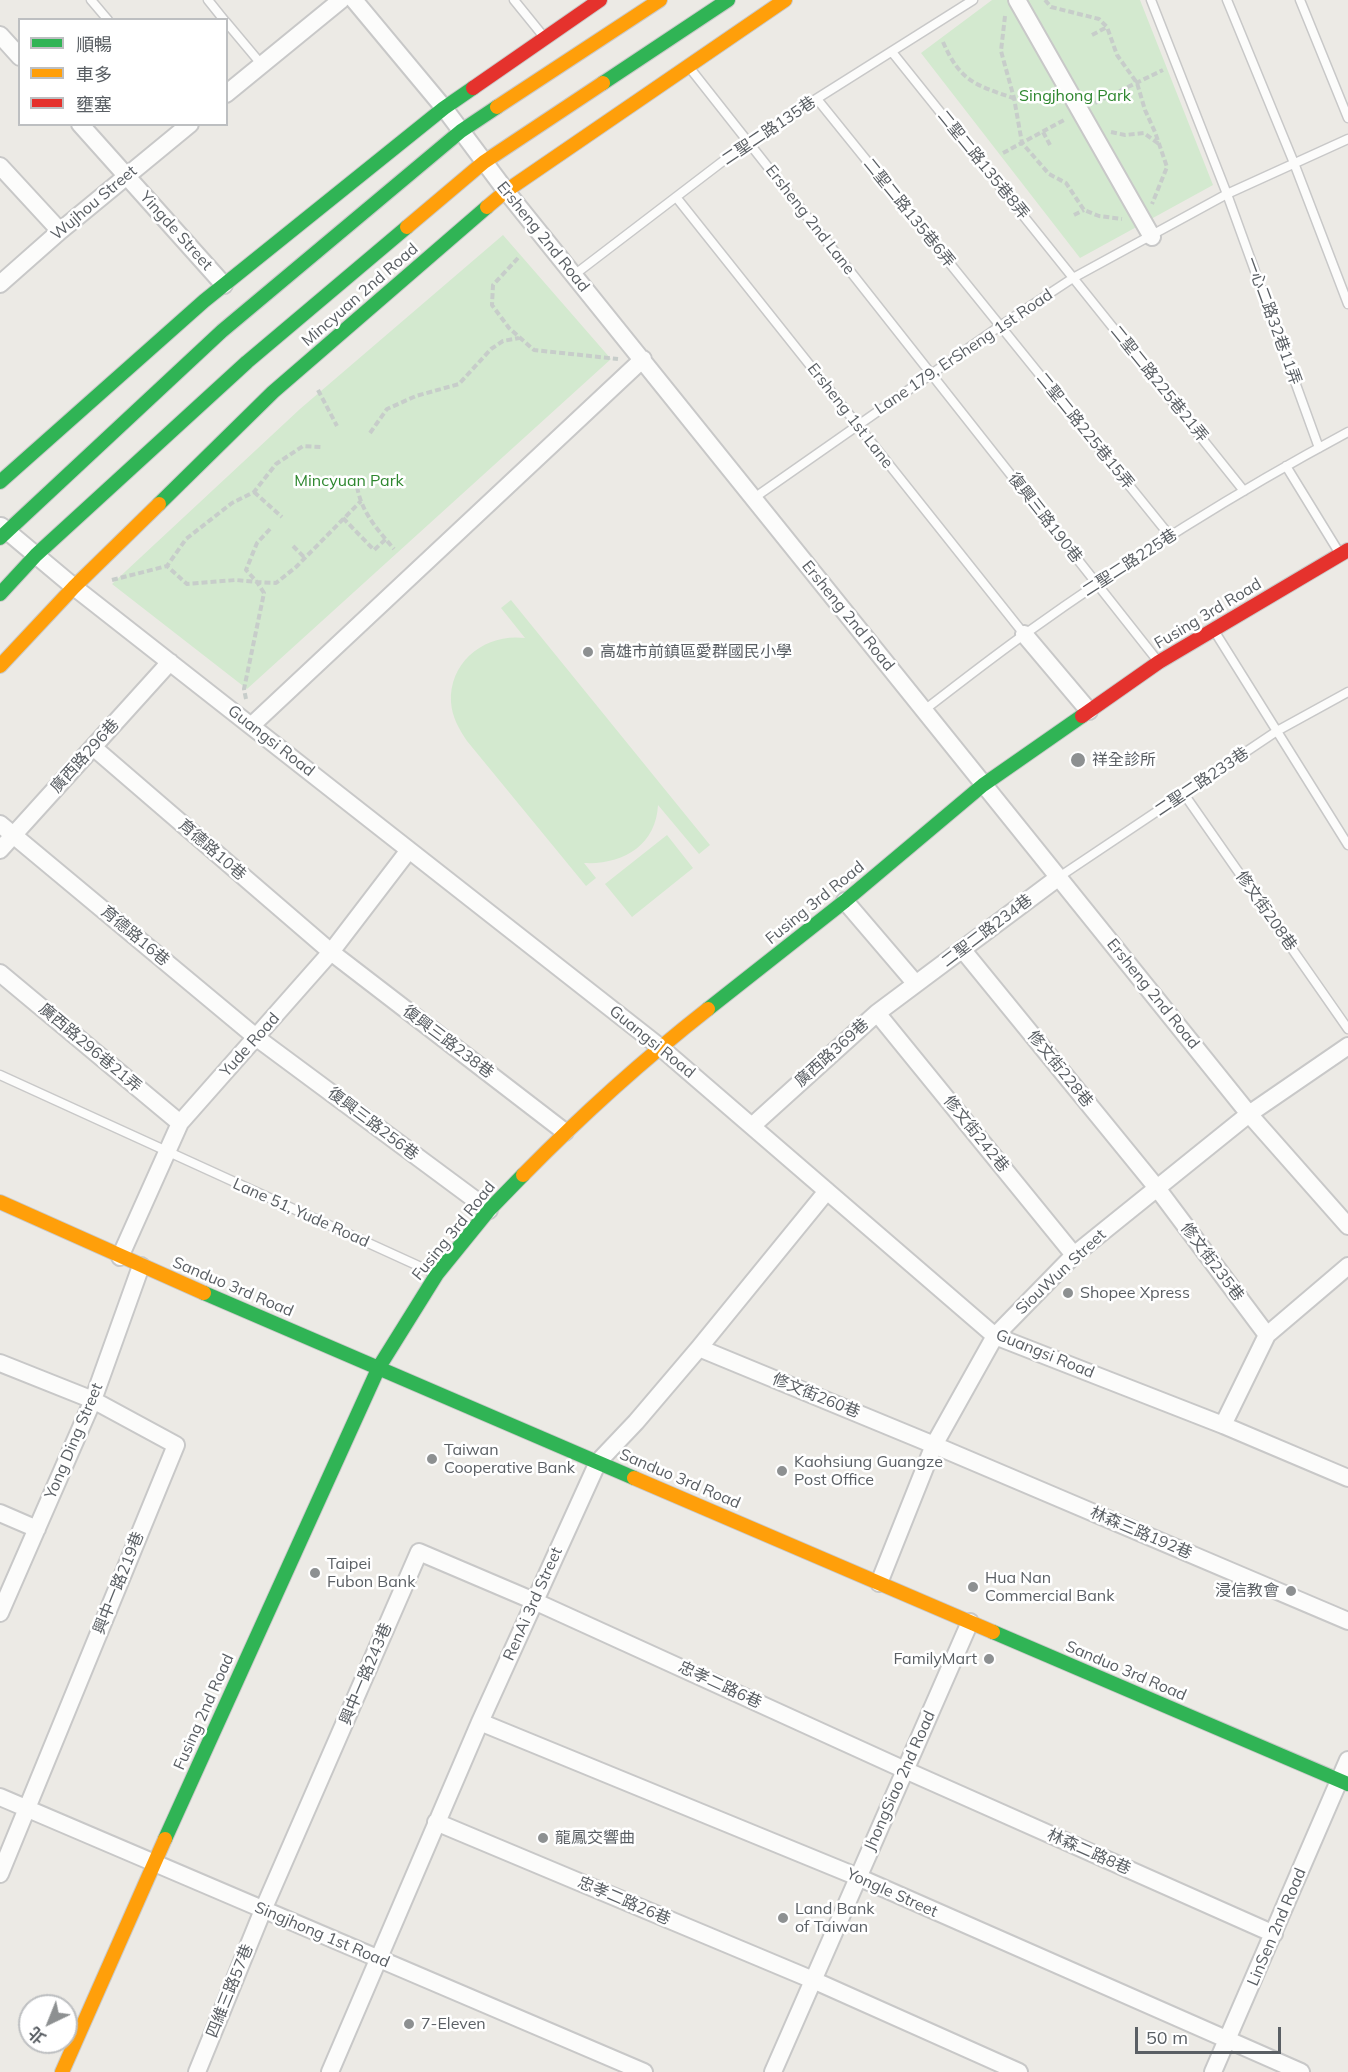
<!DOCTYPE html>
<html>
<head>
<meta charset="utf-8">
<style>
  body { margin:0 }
  #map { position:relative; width:1348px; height:2072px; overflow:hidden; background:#eceae5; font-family:Mulish,"Noto Sans TC",sans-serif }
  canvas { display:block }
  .legend { position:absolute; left:18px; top:18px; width:210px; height:108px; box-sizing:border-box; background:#fff; border:2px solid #bdbfc1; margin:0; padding:8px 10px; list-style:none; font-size:18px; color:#5a5f64 }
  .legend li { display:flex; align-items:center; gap:12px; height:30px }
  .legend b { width:30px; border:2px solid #bdbfc1 }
  .north { position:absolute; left:18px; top:1994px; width:60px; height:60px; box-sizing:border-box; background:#fff; border:2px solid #bdbfc1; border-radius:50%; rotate:223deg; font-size:16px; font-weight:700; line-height:24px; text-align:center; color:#5a5f64 }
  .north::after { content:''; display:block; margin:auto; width:21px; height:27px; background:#8d9091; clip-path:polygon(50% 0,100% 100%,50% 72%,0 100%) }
  .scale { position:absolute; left:1135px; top:2027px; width:146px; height:27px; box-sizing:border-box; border:3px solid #5a5f64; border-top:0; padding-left:8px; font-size:18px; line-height:21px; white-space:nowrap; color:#5a5f64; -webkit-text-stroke:4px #fff; paint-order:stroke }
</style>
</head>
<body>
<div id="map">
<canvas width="1348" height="2072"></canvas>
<ul class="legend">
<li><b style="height:8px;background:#30b455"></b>順暢</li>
<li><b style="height:8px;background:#ff9f0a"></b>車多</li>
<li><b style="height:8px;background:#e5322d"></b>壅塞</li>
</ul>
<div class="north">北</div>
<div class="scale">50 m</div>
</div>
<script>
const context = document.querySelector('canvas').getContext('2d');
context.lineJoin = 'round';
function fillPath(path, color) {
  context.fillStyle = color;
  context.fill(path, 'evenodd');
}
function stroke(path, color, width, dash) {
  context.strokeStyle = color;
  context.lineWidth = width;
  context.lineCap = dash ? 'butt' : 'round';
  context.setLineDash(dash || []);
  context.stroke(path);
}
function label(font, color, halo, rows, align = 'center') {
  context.font = font + ' Mulish,"Noto Sans TC",sans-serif';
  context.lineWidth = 5;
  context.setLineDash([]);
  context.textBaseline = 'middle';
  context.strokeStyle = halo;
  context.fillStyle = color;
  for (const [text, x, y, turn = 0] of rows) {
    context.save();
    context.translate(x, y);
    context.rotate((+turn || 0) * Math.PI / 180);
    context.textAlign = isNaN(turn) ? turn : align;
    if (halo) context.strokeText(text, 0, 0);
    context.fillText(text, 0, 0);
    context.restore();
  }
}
fillPath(new Path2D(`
  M992 0H1140L1213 185 1080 258 921 53Z
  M503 235 611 359 247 689 112 584 300 409Z
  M511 600 710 845 699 854 658 805C656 846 622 865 584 863L596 878 586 886 467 741C459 729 452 717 451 702 449 661 486 633 525 638L501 608Z
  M667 835 693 868 632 917 605 884Z`), '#d3e9cf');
const lane = new Path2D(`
  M91 0 108 20
  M208 0 224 20
  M514 0 544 37
  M1151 0 1227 194 1319 448
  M1227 0 1294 163 1348 304
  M1300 0 1348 118
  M226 22 262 65
  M892 52 1244 491
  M689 67 1157 660
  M817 99 1170 536
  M676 197 1024 634
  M574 275 748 142 973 0
  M1286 466 1340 554
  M754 498 1000 326 1073 278 1227 194 1348 139
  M1215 632 1348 845
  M923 711C957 685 990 659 1025 634 1128 560 1236 492 1348 432
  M1184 794 1348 1029
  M1059 877 1277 731 1348 692
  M0 1075 434 1273`);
const street = new Path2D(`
  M354 0 444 108 506 191 1249 1114 1348 1226
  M1017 0 1152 237
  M0 35 20 57
  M226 94 341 0
  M80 124 224 285
  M0 166 60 231
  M0 284 60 231 190 124
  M1 526 74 587 660 1047 995 1336 1223 1425 1348 1478
  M1024 634 1089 711
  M252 725 643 359
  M93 747 331 952 565 1132
  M0 824 257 1038 489 1210
  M0 850 170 662
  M845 901 916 984
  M962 949 1157 1188 1267 1335
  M0 973 180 1123
  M877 1013 1074 1255
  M752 1126 877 1013 1059 877
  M120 1257 180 1123 331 952 409 850
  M699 1348 934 1445 1348 1621
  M0 1363 93 1400 176 1445 0 1874
  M1223 1425 1267 1335 1348 1266
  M0 1513 37 1529
  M879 1583 934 1445 995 1336 1074 1255 1249 1114 1348 1046
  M0 1613 93 1400 141 1266
  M480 1722 858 1877 1301 2072
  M0 1797 644 2072
  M436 1822 813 1980 1019 2072
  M197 2072 263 1910 419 1552 534 1601 905 1770 1274 1934
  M330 2072 480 1722 598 1462 636 1422 699 1348 827 1191
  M773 2072 970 1622
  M1213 2072 1348 1760`);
const fast = new Path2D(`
  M603 83 728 0
  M0 482 204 301 444 108 473 88
  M159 504 273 392 487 207
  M0 538 222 331 461 131 497 107
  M0 594 36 555 247 362 407 227
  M708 1009 845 901 983 785 1082 716
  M204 1293 634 1478
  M993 1632 1348 1784
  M165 1839 379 1367 437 1274 489 1210 523 1175`);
const slow = new Path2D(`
  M497 107 660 0
  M487 207 506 191 785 0
  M407 227 484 162 603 83
  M0 666 74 587 159 504
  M523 1175C581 1116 643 1060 708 1009
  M0 1202 204 1293
  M634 1478 993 1632
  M62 2072 165 1839`);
const jam = new Path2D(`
  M473 88 600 0
  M1082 716 1159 662 1348 550`);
stroke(lane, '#c8c8c8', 11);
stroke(street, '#c8c8c8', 20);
stroke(fast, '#c9c9c9', 16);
stroke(slow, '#c9c9c9', 16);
stroke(jam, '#c9c9c9', 16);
stroke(new Path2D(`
  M1045 0 1051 7 1099 19 1107 27 1117 55 1137 83 1145 110 1155 132 1167 167 1152 204
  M1005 16 1001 51 1014 98 1022 143 1049 174 1066 183 1084 210 1099 216 1122 219
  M1092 35 1107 27
  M943 42C960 81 975 85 1013 98
  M1095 103 1163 70
  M1043 132 1050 145
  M1111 132 1125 135 1144 133 1159 144
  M1003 153 1066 119
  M1074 215 1084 210
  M518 258 493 285 492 305 509 328 534 350 618 359
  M318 390 337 426
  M370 433 387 409 416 396 459 384 491 349 503 341 519 338
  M356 478C358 508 375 527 394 549
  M254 492 282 517
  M343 518 374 550 386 539
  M270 529 257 543 246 570 257 582 276 583 296 567 361 501
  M293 546 305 558
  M112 580 167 566
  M246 699 244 689 264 593 257 582 236 580 187 584 167 566 186 539 232 503 254 492 276 464 303 446 321 447`), '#c7cdca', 4, [6, 3]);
stroke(lane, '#fcfcfb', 8);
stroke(street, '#fcfcfb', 16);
stroke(fast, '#30b455', 14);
stroke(slow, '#ff9f0a', 14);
stroke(jam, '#e5322d', 14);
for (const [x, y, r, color] of [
  [588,652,6,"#8d9091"],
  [1078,760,8,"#8d9091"],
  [1068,1293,6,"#8d9091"],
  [432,1459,6,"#8d9091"],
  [782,1471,6,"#8d9091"],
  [315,1573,6,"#8d9091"],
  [973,1587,6,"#8d9091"],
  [1291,1591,6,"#8d9091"],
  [989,1659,6,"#8d9091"],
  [543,1838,6,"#8d9091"],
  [783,1918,6,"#8d9091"],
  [409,2024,6,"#8d9091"]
]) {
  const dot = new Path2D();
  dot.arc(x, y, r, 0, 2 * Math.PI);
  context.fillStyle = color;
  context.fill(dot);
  stroke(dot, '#fff', 2);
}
label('16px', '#2e872f', '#fff', [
  ["Singjhong Park",1075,96],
  ["Mincyuan Park",349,481]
]);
label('16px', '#5a5f64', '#fff', [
  ["二聖二路135巷",769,131,-34],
  ["二聖二路135巷8弄",983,165,51],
  ["Wujhou Street",94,203,-40],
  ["二聖二路135巷6弄",909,213,51],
  ["Ersheng 2nd Lane",810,220,52],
  ["Yingde Street",176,231,48],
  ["Ersheng 2nd Road",543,237,51],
  ["Mincyuan 2nd Road",360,295,-41],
  ["一心二路32巷11弄",1273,321,70],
  ["Lane 179, ErSheng 1st Road",964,352,-34],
  ["二聖二路225巷21弄",1159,384,51],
  ["Ersheng 1st Lane",850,416,52],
  ["二聖二路225巷15弄",1085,431,51],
  ["復興三路190巷",1045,518,52],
  ["二聖二路225巷",1130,563,-33],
  ["Fusing 3rd Road",1208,614,-31],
  ["Ersheng 2nd Road",848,616,51],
  ["Guangsi Road",271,741,38],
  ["廣西路296巷",85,756,-48],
  ["二聖二路233巷",1202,782,-34],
  ["育德路10巷",212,850,41],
  ["Fusing 3rd Road",815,903,-39],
  ["修文街208巷",1266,911,55],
  ["二聖二路234巷",987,931,-37],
  ["育德路16巷",135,936,40],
  ["Ersheng 2nd Road",1153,994,51],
  ["復興三路238巷",448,1042,37],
  ["Guangsi Road",652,1042,39],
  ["Yude Road",250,1045,-48],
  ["廣西路296巷21弄",90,1048,40],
  ["廣西路369巷",832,1053,-42],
  ["修文街228巷",1060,1069,51],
  ["復興三路256巷",373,1124,37],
  ["修文街242巷",976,1134,51],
  ["Lane 51, Yude Road",301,1213,24],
  ["Fusing 3rd Road",454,1231,-51],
  ["修文街235巷",1212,1262,53],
  ["SiouWun Street",1061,1272,-43],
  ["Sanduo 3rd Road",233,1287,23],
  ["Guangsi Road",1045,1354,22],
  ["修文街260巷",816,1396,22],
  ["Yong Ding Street",74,1441,-67],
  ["Sanduo 3rd Road",680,1479,23],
  ["林森三路192巷",1141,1533,23],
  ["興中一路219巷",119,1583,-68],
  ["RenAi 3rd Street",533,1604,-66],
  ["Sanduo 3rd Road",1126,1671,23],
  ["興中一路243巷",366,1674,-67],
  ["忠孝二路6巷",720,1685,25],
  ["Fusing 2nd Road",204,1712,-66],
  ["JhongSiao 2nd Road",900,1781,-66],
  ["林森二路8巷",1089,1852,24],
  ["Yongle Street",892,1893,24],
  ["忠孝二路26巷",624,1901,23],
  ["LinSen 2nd Road",1277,1927,-67],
  ["Singjhong 1st Road",322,1935,23],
  ["四維三路57巷",230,1991,-68]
]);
label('16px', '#5a5f64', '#fff', [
  ["高雄市前鎮區愛群國民小學",600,652],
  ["祥全診所",1092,760],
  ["Shopee Xpress",1080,1293],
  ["Taiwan",444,1450],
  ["Cooperative Bank",444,1468],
  ["Kaohsiung Guangze",794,1462],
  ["Post Office",794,1480],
  ["Taipei",327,1564],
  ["Fubon Bank",327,1582],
  ["Hua Nan",985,1578],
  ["Commercial Bank",985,1596],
  ["浸信教會",1279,1591,"right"],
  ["FamilyMart",977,1659,"right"],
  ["龍鳳交響曲",555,1838],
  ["Land Bank",795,1909],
  ["of Taiwan",795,1927],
  ["7-Eleven",421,2024]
], 'left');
</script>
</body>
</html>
